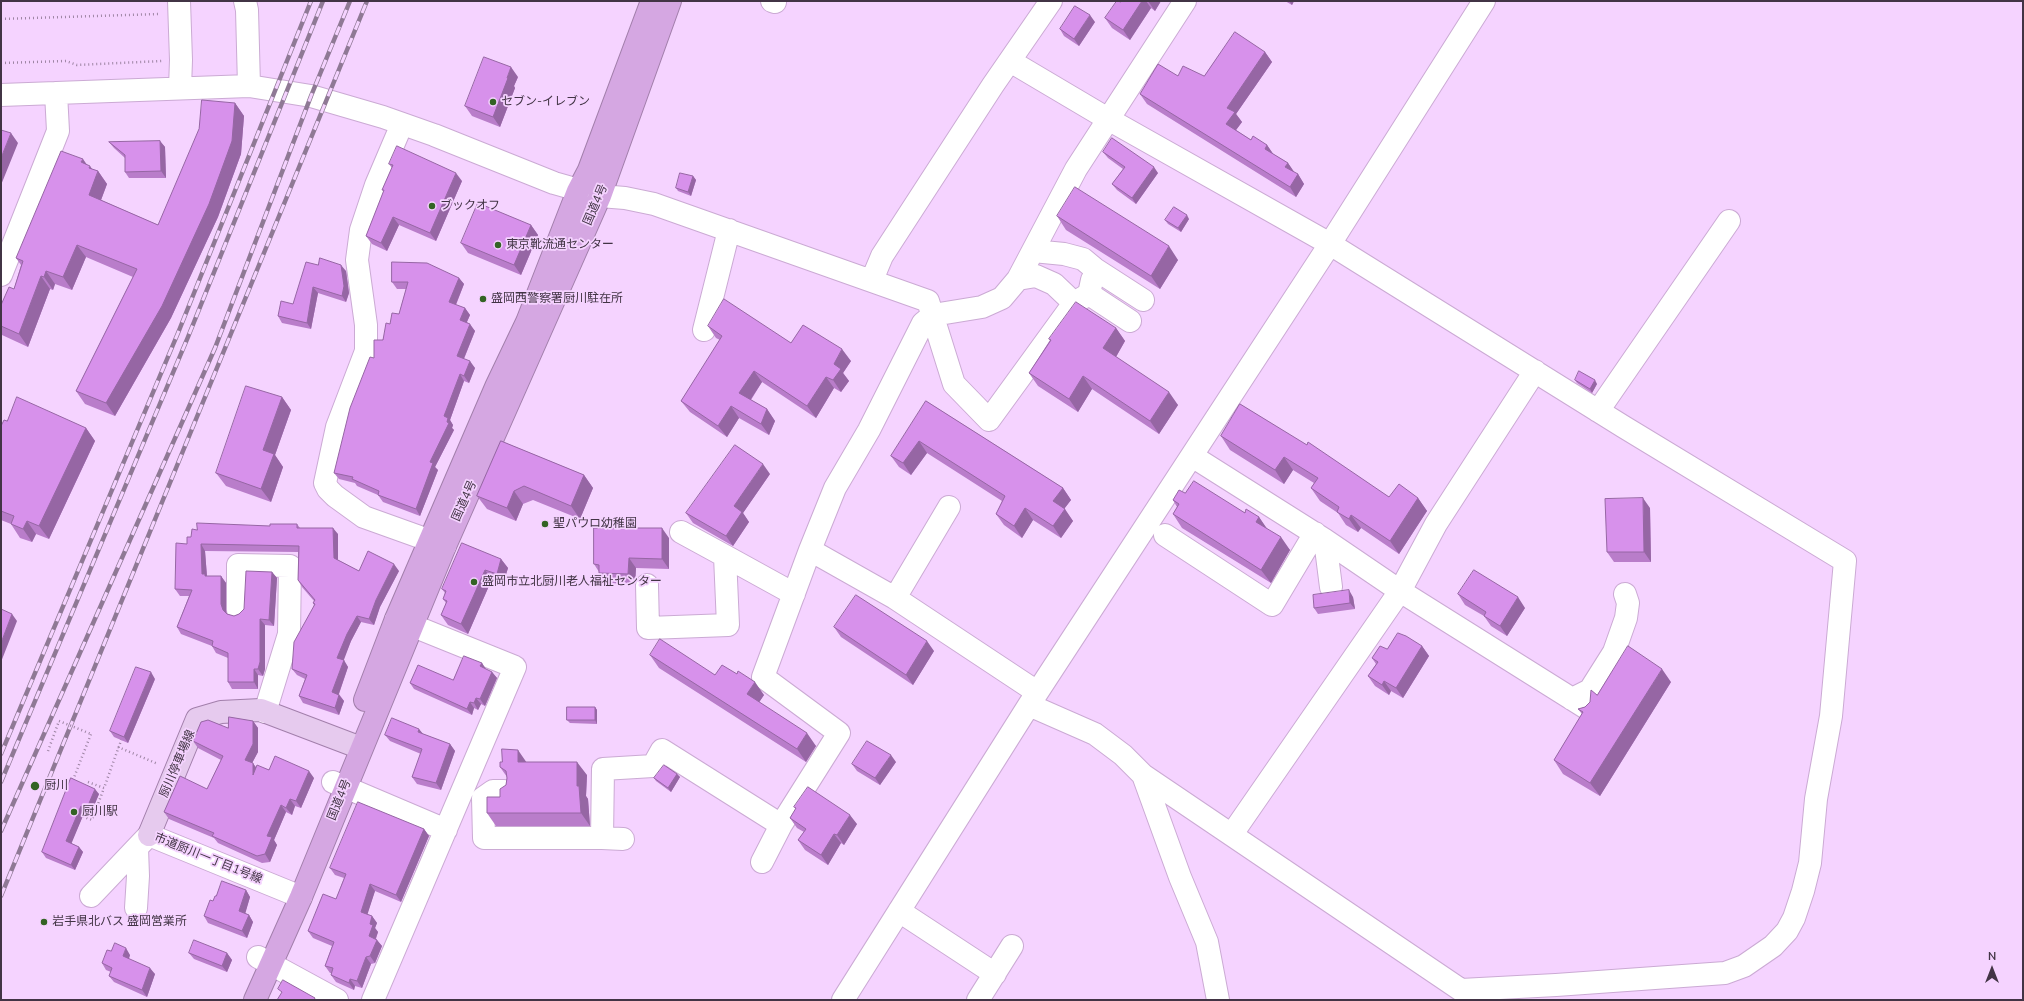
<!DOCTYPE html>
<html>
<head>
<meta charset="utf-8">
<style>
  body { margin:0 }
  #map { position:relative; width:2024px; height:1001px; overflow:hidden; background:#f5d3ff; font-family:"Nunito Sans",sans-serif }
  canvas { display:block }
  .frame { position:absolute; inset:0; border:2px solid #423445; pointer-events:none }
  .north { position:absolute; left:1972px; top:949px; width:40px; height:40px; -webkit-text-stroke:3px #f5d3ff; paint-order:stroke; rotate:0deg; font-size:11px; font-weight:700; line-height:16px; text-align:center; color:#423445 }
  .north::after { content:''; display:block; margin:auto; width:14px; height:18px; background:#423445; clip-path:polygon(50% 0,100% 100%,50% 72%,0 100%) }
</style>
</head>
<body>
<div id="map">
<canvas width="2024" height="1001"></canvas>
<div class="frame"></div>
<div class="north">N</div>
</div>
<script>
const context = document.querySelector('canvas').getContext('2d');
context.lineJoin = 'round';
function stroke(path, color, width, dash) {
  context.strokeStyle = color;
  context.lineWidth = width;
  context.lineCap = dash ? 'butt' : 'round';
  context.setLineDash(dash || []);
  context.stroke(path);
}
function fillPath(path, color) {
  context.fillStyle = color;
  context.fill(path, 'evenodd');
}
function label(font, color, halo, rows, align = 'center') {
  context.font = font + ' "Nunito Sans","Noto Sans JP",sans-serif';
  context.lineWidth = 3.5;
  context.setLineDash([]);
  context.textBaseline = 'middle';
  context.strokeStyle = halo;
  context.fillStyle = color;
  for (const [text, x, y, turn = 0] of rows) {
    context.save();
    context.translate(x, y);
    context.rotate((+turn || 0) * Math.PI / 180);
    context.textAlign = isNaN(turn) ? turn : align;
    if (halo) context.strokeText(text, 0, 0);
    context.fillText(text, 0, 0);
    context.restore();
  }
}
const minor = new Path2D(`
  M179 1 181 60 180 88
  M245 1 247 10 249 86
  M772 1 775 2
  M1010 61 1108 119 1330 244 1624 427 1845 561 1831 716 1816 799 1810 863 1803 891 1794 918 1787 931 1773 946 1744 966 1725 973 1556 985 1461 990 1143 775 1123 755 1095 734 1029 705
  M1 95 249 86 311 96 383 117 434 135 554 183 600 196 625 198 654 204 928 301 954 384 989 420 1074 303
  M402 124 376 185 361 230 357 260 366 325V351L337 427 325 483 328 489 335 496 364 517 445 546
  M1033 251 1064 254 1083 259 1095 269 1143 300
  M1 275 58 131 56 93
  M872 280 882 256 993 85 1051 1
  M1092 280 1089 294 1130 321
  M1089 294 1074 303 1054 284 1036 276 1018 279 1076 169 1185 1
  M704 330 729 230
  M1598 411 1729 221
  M1192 456 1325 540
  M949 507 895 598 810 550 835 488 869 430 923 323 933 315 982 307 1002 298 1018 279
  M681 532 725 556
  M1165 535 1272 605 1315 533
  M647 585 648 628 728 625 725 556 794 594
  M1331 587 1325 540 1400 591 1436 524 1535 371
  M895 598 1037 692
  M238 610V565L290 566 289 634 265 712
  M1572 699 1590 690 1614 652 1626 618 1628 603 1625 594
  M1143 775 1180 877 1207 942 1218 1000
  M333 782 446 830
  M504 791H493L483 798 484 838H602L603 769 653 766 662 750 781 825
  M1232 834 1400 591 1588 709
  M602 838 623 839
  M762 862 781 825 839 733 763 677 810 550
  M91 896 149 835 301 897
  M136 908 138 876 137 848
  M899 911 995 974
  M258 957 337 1000
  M373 1000 515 667 396 619
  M843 1000 1029 705 1330 244 1484 1
  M978 1000 1012 946`);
const major = new Path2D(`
  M149 835 197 719 221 712 261 710 361 748`);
const highway = new Path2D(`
  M365 700 396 619 496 387 527 322 578 191 589 170 652 1
  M255 1000 301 897 445 546 600 196 670 1`);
stroke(minor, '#cbaad4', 24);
stroke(major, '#a27fab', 24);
stroke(highway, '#a27fab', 24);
stroke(new Path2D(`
  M1 19 160 14
  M1 63 66 61 77 65 162 61
  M118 747 158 764
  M48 751 59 721
  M73 780 91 734
  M88 782 104 788 122 738
  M79 815 92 820 104 788`), '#9e85a4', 2.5, [1, 3]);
stroke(minor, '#fff', 22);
stroke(major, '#e6caee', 22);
stroke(highway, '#d5a7e2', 22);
const rail = new Path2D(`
  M1 754 178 333 311 1
  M1 782 188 337 323 1
  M1 831 215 348 311 96 350 1
  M1 896 367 1`);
stroke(rail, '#8f7995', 4.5);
stroke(rail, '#f5d3ff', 3, [9]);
stroke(new Path2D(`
  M59 721 91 734`), '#9e85a4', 2.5, [1, 3]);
fillPath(new Path2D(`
  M1122 1H1161L1155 11 1151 8 1130 40 1112 28 1105 18Z
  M1285 1H1294L1292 5Z
  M1095 22 1079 46 1064 36 1060 29Z
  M1265 52 1272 62 1236 114 1242 122 1236 130 1251 140 1267 145 1273 154 1288 163 1294 173 1298 174 1304 184 1296 197 1147 104 1140 94 1178 76H1204Z
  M518 77 514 86 515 88 500 127 472 116 465 106Z
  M235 103 244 116 241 154 218 217 171 318 115 416 85 404 76 391 133 277 86 257 72 290 55 284 53 290 50 289 28 347 2 335 1 334V305L14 289 21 265 16 258 86 164 92 169 98 171 107 184 101 200 158 225Z
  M160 141 165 147 166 178H129L125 172V158L114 148 109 142Z
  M1103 152 1158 173 1136 204 1117 190 1112 184 1123 169 1108 158Z
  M389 164 462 181 436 241 399 225 387 251 372 244 366 236 384 191 382 190 392 168Z
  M693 176 696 180 691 196 678 191 676 188Z
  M1057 216 1178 260 1160 289 1066 230Z
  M1189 219 1181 232 1168 224 1165 220Z
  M531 225 538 235 521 275 468 253 461 243Z
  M318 265 346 271 349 293 346 302 318 293 311 329 282 323 278 316 293 304Z
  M459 278 464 284 456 305 465 308 470 315 467 322 475 331 464 359 475 368 469 383 464 381 450 420 453 425 452 428 454 430 435 467 438 470 420 516 383 502 378 495 357 486 355 483 339 479 334 473 374 358 390 324 399 314 406 289H397L392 282Z
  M708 326 791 343 851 361 843 373 849 381 841 392 834 388 816 418 762 382 751 400 767 409 775 421 769 435 739 418 727 437 690 412 681 401 720 340 716 338Z
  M1116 328 1125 341 1116 357 1178 405 1159 434 1092 389 1078 412 1038 386 1029 373 1050 340 1049 339Z
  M1575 380 1597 384 1592 393 1577 383Z
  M282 397 291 410 275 455 283 467 271 502 226 486 216 473Z
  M926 401 1063 488 1071 500 1064 509 1073 521 1061 538 1033 520 1022 538 1004 525 996 514 1002 501 927 453 911 475 899 467 891 456Z
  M1240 404 1389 497 1418 498 1427 511 1399 554 1361 528 1358 532 1346 525 1338 513 1320 501 1311 488 1314 483 1293 470 1284 484 1230 450 1221 436Z
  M7 421 86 428 95 441 49 539 36 534 32 542 20 538 11 524 1 520V426Z
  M501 441 584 475 593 488 580 519 533 500 523 504 516 521 487 509 477 496Z
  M770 474 743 513 749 522 733 546 693 523 686 513Z
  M1185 493 1259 517 1266 528 1290 550 1271 583 1182 528 1173 514 1177 507 1173 500Z
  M1650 508 1651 562H1614L1607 552Z
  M297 524 300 528 338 534V560L359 571H399L380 607 374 625 361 622 351 641 343 660 348 667 339 694 344 701 339 715 303 703 299 696 305 679 297 675 292 669 314 605 313 603 314 601 302 587 298 580V552L205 551 207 576H221L226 583V610L227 614 234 616 239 614 244 609 272 572 277 578 274 626 265 625V669L263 676 258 675V689H232L228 682V658L216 653 212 646 181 634 177 627 189 596H180L175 589 187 544 197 530 270 526Z
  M669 538V569L636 568 635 584 606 583 594 564Z
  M501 559 508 568 503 584 492 579 468 634 448 625 441 615 446 603 443 599 445 593 442 589Z
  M1458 594 1525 608 1507 636 1491 626 1484 616 1465 605Z
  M1353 597 1355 609 1318 614 1314 608Z
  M834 627 934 651 913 685 841 637Z
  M1422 646 1429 656 1403 698 1391 691 1389 695 1375 686 1368 676 1376 664 1372 658 1387 649Z
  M650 655 715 675 764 695 759 702 816 746 806 762 659 668Z
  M482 663 485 669 492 672 497 678 485 706 481 704 478 710 474 708 472 715 414 689 410 683 453 680Z
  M155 679 128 743 114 737 110 731Z
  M1671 682 1600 796 1563 774 1554 760 1582 714 1578 709 1585 707 1597 695Z
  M595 707 597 710V724L570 723 567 720Z
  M253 721 258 728V752L252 763 256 767 314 778 301 808 295 806 292 815 286 812 274 840 277 845 270 862 262 863 218 843 214 838 169 819 164 812 207 789 221 760 198 748 193 741 228 728Z
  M423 734 450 744 455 751 441 790 417 784 412 777 421 754 390 741 385 735Z
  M527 762 587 775 586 796 588 799 590 826H496L487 813 500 797 506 785 507 778V777L500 767Z
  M896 762 880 785 857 771 852 764Z
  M677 774 680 777 671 792 656 781 654 778Z
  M71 778 99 794 91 813 85 811 71 843 79 847 83 852 75 870 46 858 42 852Z
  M794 807 857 824 844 845 841 843 828 865 805 850 798 840 804 832 797 828 790 818 796 809Z
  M424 829 429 836 401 902 375 891 367 914 372 916 377 923 375 928 378 932 376 939 382 946 375 963 371 964 362 988 355 986 354 990 336 982 331 975 332 973H330L325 966 332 946 313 938 308 931 336 899 344 878 335 875 330 868Z
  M246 890 250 897 245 913 249 915 253 922 247 938 208 923 204 916 216 896Z
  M111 951 130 955 129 959 155 974 147 997 114 982 109 976 111 972 106 970 102 963Z
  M189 953H227L232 960 227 972 194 959Z`), '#b97dca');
fillPath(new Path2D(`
  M1142 1H1146L1151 8 1130 40 1123 30Z
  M1148 1H1161L1155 11Z
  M1289 1H1294L1292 5Z
  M1090 15 1095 22 1079 46 1074 39Z
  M1265 52 1272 62 1236 114 1242 122 1233 134 1226 124 1227 108Z
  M511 67 518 77 514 86 515 88 500 127 493 117 507 78Z
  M235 103 244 116 241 154 218 217 171 318 115 416 106 403Z
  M11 133 18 143 1 185V158Z
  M160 141 165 147 166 178 161 171Z
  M1267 145 1274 155 1265 149Z
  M83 159 92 172 81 162Z
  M1288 163 1295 173 1285 167Z
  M90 166 97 176 98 171 107 184 98 208 89 195V168Z
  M1154 167 1158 173 1136 204 1132 198Z
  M456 173 462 181 436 241 430 233Z
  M1298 174 1304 184 1296 197 1290 187Z
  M693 176 696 180 691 196 688 192Z
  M1187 215 1189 219 1181 232 1178 228Z
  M393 217 399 225 387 251 381 243Z
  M531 225 538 235 521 275 514 265Z
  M77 245 86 257 72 290 63 277Z
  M1169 246 1178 260 1160 289 1151 276Z
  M341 265 346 271 349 293 346 302 342 296Z
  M46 271 55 284 53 290 44 277Z
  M41 276 50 289 28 347 19 334Z
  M459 278 464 284 454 309 449 302Z
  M313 287 318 293 311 329 307 323Z
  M465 308 470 315 465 326 460 320Z
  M470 324 475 331 462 363 457 356Z
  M1116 328 1125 341 1113 362 1103 348Z
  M842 349 851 361 843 373 849 381 841 392 833 380 834 364Z
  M470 361 475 368 469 383 464 376Z
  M754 371 762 382 747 405 739 393Z
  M460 374 464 381 450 420 453 425 452 428 454 430 435 467 438 470 420 516 416 509 430 462 444 416Z
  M1083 376 1092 389 1078 412 1069 399Z
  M826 377 834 388 816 418 807 406Z
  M1595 380 1597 384 1592 393 1590 389Z
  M1169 392 1178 405 1159 434 1150 421Z
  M282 397 291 410 275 455 283 467 271 502 261 489 263 450Z
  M731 406 739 418 727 437 718 426Z
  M767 409 775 421 769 435 761 424Z
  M86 428 95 441 49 539 39 526Z
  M919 441 927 453 911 475 903 463Z
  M1284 457 1293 470 1284 484 1275 470Z
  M763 464 770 474 743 513 749 522 733 546 726 536 734 506Z
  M584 475 593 488 580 519 571 506Z
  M1063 488 1071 500 1061 513 1053 501Z
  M514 491 523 504 516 521 507 508Z
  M1418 498 1427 511 1399 554 1390 541Z
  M1643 498 1650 508 1651 562 1644 552Z
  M1025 508 1033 520 1022 538 1014 526Z
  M1065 509 1073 521 1061 538 1053 526Z
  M1351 515 1361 528 1358 532 1349 519Z
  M1259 517 1268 530 1256 522Z
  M27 521 36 534 32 542 23 529Z
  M333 528 338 534V564L334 558Z
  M662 528 669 538V569L662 559Z
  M1281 537 1290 550 1271 583 1261 570Z
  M201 544 205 551 207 577 210 581 202 574Z
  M629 558 636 568 635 584 628 574Z
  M501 559 508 568 503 584 497 574Z
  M394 564 399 571 380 607 374 625 369 619 376 600Z
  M485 570 492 579 468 634 461 624Z
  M272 572 277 578 274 626 269 620Z
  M221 576 226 583V610L227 617 223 610 221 604Z
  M1349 590 1353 597 1355 609 1350 603Z
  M1518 597 1525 608 1507 636 1500 626Z
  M12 614 17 621 1 662V643Z
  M357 616 361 622 351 641 342 665 337 658 347 634Z
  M260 619 265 625V669L263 676 258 669Z
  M927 641 934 651 913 685 906 675Z
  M1422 646 1429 656 1403 698 1396 688Z
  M344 660 348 667 337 699 332 692Z
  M482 663 486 669 480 666Z
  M254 669 258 675V689L254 682Z
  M1662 669 1671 682 1600 796 1590 783Z
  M151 672 155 679 128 743 124 737Z
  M492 672 497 678 485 706 480 699Z
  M1384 681 1391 691 1389 695 1382 685Z
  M755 682 764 695 756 707 747 694Z
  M339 695 344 701 339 715 335 708Z
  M476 698 481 704 478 710 474 703Z
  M470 702 474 708 472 715 467 709Z
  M595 707 597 710V724L595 720Z
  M253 721 258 728V752L250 767 245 760Z
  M419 729 424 735 418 732Z
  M807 733 816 746 806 762 797 749Z
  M450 744 455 751 441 790 436 783Z
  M518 750 527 763 518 762Z
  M891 755 896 762 880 785 875 778Z
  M577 762 587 775 586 796 588 799 590 826 581 813 577 786Z
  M253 763 258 771 253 775Z
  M309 771 314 778 301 808 296 801Z
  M677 774 680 777 671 792 668 788Z
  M95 789 99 794 91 813 87 808Z
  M290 799 295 806 292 815 286 808Z
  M281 805 286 812 274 840 277 845 270 862 265 854 267 836Z
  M81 806 85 811 70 847 66 841Z
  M850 815 857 824 844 845 837 835Z
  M424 829 429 836 401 902 396 895Z
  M834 834 841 843 828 865 821 855Z
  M79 847 83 852 75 870 71 865Z
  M370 884 375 891 366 919 361 912Z
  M246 890 250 897 244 918 239 911Z
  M249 915 253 922 247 938 242 931Z
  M372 916 377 923 375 928 378 932 374 943 369 936 370 924Z
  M377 940 382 946 375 963 370 956Z
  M126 948 130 955 127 963 123 956Z
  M227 953 232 960 227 972 222 966Z
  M366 957 371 964 362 988 357 981Z
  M150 968 155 974 147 997 142 990Z
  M350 979 355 986 354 990 349 983Z`), '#9666a4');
const building = new Path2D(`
  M1117 1 1121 2 1122 1H1142L1123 30 1105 18Z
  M1075 6 1090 15 1074 39 1060 29Z
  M1235 32 1265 52 1227 108 1235 112 1226 124 1251 140 1253 136 1267 145 1265 149 1288 163 1285 167 1298 174 1290 187 1140 94 1158 64 1178 76 1183 66 1204 76Z
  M484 57 511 67 507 78H508L493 117 465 106Z
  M202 100 235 103 232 141 209 204 162 306 106 403 76 391 137 269 77 245 63 277 46 271 44 277 41 276 19 334 1 326V305L9 287 14 289 23 261 16 258 61 151 83 159 81 162 90 166 89 168 98 171 89 195 158 225 199 129Z
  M1 130 11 133 1 158Z
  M1112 138 1154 167 1132 198 1112 184 1125 167 1103 152Z
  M160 141 161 171 125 172V155L109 142Z
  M397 146 456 173 430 233 393 217 381 243 366 236 384 190H382L393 165 389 164Z
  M680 173 693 176 688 192 676 188Z
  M1075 187 1169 246 1151 276 1057 216Z
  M478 203 531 225 514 265 461 243Z
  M1174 207 1187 215 1178 228 1165 220Z
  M320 258 341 265 344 286 342 296 313 287 307 323 278 316 281 301 293 304 306 262 318 265Z
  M392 262 427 263 459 278 449 302 465 308 460 320 470 324 457 356 470 361 464 376 460 374 444 416 448 418 447 422 449 423 430 462 433 463 416 509 378 495 379 491 352 479 353 477 334 473 350 408 370 357 374 358V340H383L386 323 390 324 392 313 399 314 408 282H392Z
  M724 299 791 343 803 325 842 349 834 364 841 369 833 380 826 377 807 406 754 371 739 393 767 409 761 424 731 406 718 426 681 401 722 336 708 326Z
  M1076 302 1116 328 1103 348 1169 392 1150 421 1083 376 1069 399 1029 373 1051 340 1049 339Z
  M1579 371 1595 380 1590 389 1575 380Z
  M246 386 282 397 263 450 274 454 261 489 216 473Z
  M17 397 86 428 39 526 27 521 23 529 11 524 14 516 1 511V426L4 420 7 421Z
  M926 401 1063 488 1053 501 1065 509 1053 526 1025 508 1014 526 996 514 1005 496 919 441 903 463 891 456Z
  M1240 404 1307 445 1308 442 1389 497 1399 484 1418 498 1390 541 1351 515 1349 519 1337 512 1339 507 1311 488 1318 478 1284 457 1275 470 1221 436Z
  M501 441 584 475 571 506 524 486 514 491 507 508 477 496Z
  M735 445 763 464 734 506 742 512 726 536 686 513Z
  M1194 481 1245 513 1246 509 1259 517 1256 522 1281 537 1261 570 1173 514 1179 504 1173 500 1179 490 1185 493Z
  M1643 498 1644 552H1607L1605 499Z
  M197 523 270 526V524H297V528H333L334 558 359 571 368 551 394 564 376 600 369 619 357 616 347 634 337 658 344 660 332 692 339 695 335 708 299 696 307 675 292 669 294 642 315 604 313 603 315 600 298 580 299 546 201 544 202 574H205V576H221V604L223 610 227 614 234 616 239 614 244 609 246 571 272 572 269 620 260 619V662L258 669H254V682H228V653L212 646 213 641 177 627 192 590 175 589 176 543 187 544V537H191L192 529 197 530Z
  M594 528H662V559L629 558 628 574 599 573V565L594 564Z
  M462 543 501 559 497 574 485 570 461 624 441 615 447 601 443 599 446 591 442 589Z
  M1474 570 1518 597 1500 626 1484 616 1486 612 1458 594Z
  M1349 590 1350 603 1314 608 1313 595Z
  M856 595 927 641 906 675 834 627Z
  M1 609 12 614 1 643Z
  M1398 633 1406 636 1422 646 1396 688 1384 681 1382 685 1368 676 1378 662 1372 658 1380 646 1387 649Z
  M660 639 715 675 722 665 737 674 738 671 755 682 747 694 807 733 797 749 650 655Z
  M1628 646 1662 669 1590 783 1554 760 1583 712 1578 709 1585 707 1590 702 1591 690 1597 695Z
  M464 656 482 663 480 666 492 672 480 699 476 698 474 703 470 702 467 709 410 683 418 665 453 680Z
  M136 667 151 672 124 737 110 731Z
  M567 707H595V720H567Z
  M229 717 253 721V744L245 760 253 763V775L257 765 269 770 275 756 309 771 296 801 290 799 286 808 281 805 267 836 272 837 265 854 257 856 212 836 214 833 164 812 180 776 207 789 223 756 193 741 201 722 208 720 228 728Z
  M392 718 419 729 418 732 450 744 436 783 412 777 422 749 385 735Z
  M867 741 891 755 875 778 852 764Z
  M502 749 518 750V762H577V786H579L581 813H487V797H500V789L506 785 507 778 506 771 500 767V762H502Z
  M664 765 677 774 668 788 654 778Z
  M71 778 95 789 87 808 81 806 66 841 79 847 71 865 42 852Z
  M808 787 850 815 837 835 834 834 821 855 798 840 806 829 790 818 796 808 794 807Z
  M358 802 424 829 396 895 370 884 361 912 372 916 370 924 373 925 369 936 377 940 370 956 366 957 357 981 350 979 349 983 331 975 333 968 325 966 334 942 308 931 323 894 336 899 346 874 330 868Z
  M222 881 246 890 239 911 249 915 242 931 204 916 210 900 213 901 215 896H216Z
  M194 940 227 953 222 966 189 953Z
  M115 943 126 948 123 956 150 968 142 990 109 976 112 968 102 963 107 950 111 951Z
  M283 980 315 998 314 1000H277L282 992 278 989Z`);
fillPath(building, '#d791eb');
stroke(building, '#9666a4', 1);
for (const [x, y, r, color] of [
  [493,102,4,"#336324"],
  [432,206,4,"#336324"],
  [498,245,4,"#336324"],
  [483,299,4,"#336324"],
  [545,524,4,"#336324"],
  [474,582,4,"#336324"],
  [35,786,5,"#336324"],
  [74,812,4,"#336324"],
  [44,922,4,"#336324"]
]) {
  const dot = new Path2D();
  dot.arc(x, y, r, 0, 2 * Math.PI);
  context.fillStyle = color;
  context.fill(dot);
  stroke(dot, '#f5d3ff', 1.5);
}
label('12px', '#423445', '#f5d3ff', [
  ["セブン-イレブン",501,102],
  ["ブックオフ",440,206],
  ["東京靴流通センター",506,245],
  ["盛岡西警察署厨川駐在所",491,299],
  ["聖パウロ幼稚園",553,524],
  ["盛岡市立北厨川老人福祉センター",482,582],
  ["厨川",44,786],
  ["厨川駅",82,812],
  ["岩手県北バス 盛岡営業所",52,922]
], 'left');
label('12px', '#423445', '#f5d3ff', [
  ["国道4号",596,205,-67],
  ["国道4号",465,501,-66],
  ["厨川停車場線",178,764,-67],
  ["国道4号",340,800,-68],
  ["市道厨川一丁目1号線",208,859,22]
]);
</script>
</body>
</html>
